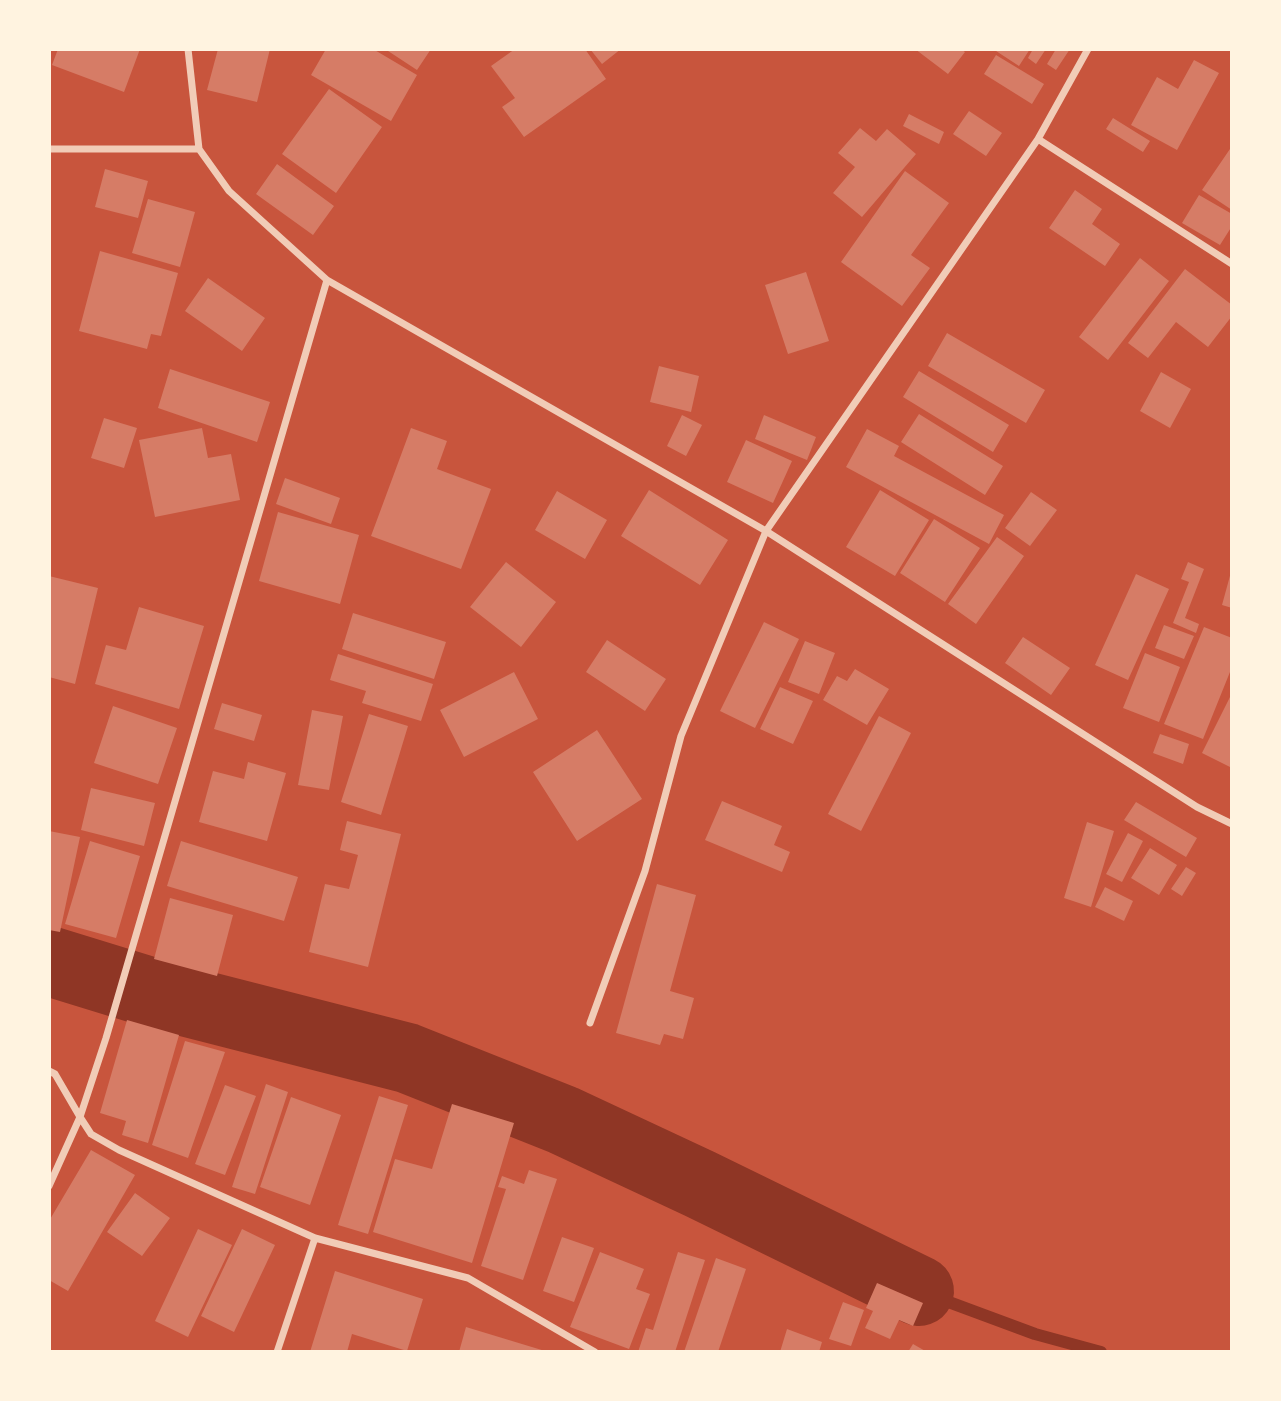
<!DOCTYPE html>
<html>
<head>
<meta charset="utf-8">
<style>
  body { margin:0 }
  #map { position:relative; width:1281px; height:1401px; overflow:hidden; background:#c8553d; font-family:"Fira Sans",sans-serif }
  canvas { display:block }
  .frame { position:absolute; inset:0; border:51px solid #fff3e0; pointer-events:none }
</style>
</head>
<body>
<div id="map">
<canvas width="1281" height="1401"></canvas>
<div class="frame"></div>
</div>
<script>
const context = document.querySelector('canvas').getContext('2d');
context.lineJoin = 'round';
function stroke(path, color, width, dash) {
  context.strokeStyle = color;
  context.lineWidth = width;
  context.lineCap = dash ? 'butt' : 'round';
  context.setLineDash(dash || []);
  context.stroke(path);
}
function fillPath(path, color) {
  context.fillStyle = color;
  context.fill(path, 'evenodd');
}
stroke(new Path2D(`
  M919 1291 1035 1334 1101 1352`), '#8f3625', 12);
stroke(new Path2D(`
  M49 961 153 993 407 1058 563 1120 700 1184 919 1291`), '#8f3625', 70);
fillPath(new Path2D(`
  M58 49H140L124 92 52 65Z
  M218 49H270L257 102 207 90Z
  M326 49H373L417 75 391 121 311 75Z
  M385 49H431L417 70Z
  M515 49H585L606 79 524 137 502 107 515 98 491 66Z
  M590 49H621L602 64Z
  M915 49H961L965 52 948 74Z
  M993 49H1030L1019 66Z
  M1033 49H1046L1036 64 1028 58Z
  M1056 49H1070L1056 70 1047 64Z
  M996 55 1044 84 1032 104 984 74Z
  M1194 60 1219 73 1177 150 1131 125 1157 77 1178 89Z
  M329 89 382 127 336 193 282 154Z
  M969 111 1002 133 986 156 953 134Z
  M909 114 944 132 939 144 903 126Z
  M1113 118 1150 141 1143 152 1106 129Z
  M860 128 876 141 887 129 916 154 862 217 833 193 855 167 838 153Z
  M1232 146V210L1202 190Z
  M277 164 334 206 313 235 256 194Z
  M105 169 148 181 138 218 95 207Z
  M905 171 949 203 911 255 930 268 902 306 841 262Z
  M1075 190 1102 209 1092 224 1120 244 1105 266 1049 228Z
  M1199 195 1232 214V226L1220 245 1182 223Z
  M148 199 195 212 180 267 132 253Z
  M100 251 178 273 161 336 151 334 147 349 79 331Z
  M1140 258 1169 281 1108 360 1079 337Z
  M1185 269 1232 305V316L1208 347 1176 322 1148 358 1128 343Z
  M806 272 829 341 788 354 765 285Z
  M208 278 265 318 242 351 185 311Z
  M947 333 1045 390 1026 423 928 366Z
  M659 366 699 376 691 412 650 402Z
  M170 369 270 402 257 442 158 408Z
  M919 371 1009 425 993 452 903 397Z
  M1161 372 1191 389 1170 428 1140 411Z
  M919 414 1003 466 985 495 901 442Z
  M682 415 702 425 686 456 667 446Z
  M764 415 816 437 807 460 755 439Z
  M104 418 137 428 124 468 91 458Z
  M202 428 208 458 231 454 240 500 155 517 139 440Z
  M411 428 447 441 437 469 491 489 461 569 371 536Z
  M867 429 899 446 894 456 1004 515 989 544 846 467Z
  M746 440 792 461 773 503 727 482Z
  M285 478 340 498 331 524 276 504Z
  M649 490 728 540 700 585 621 536Z
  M880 490 929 520 895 576 846 547Z
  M557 491 607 520 585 559 535 530Z
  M1031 492 1057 510 1030 546 1005 528Z
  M278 512 359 535 340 604 259 581Z
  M934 519 980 548 945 602 900 573Z
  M997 537 1024 556 976 624 948 604Z
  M506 562 556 602 521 647 470 607Z
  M1188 562 1204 569 1185 618 1199 624 1196 633 1173 623 1189 582 1181 579Z
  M1231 572 1232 573V608L1222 605Z
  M1136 574 1169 589 1128 680 1095 665Z
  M49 576 98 588 75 684 49 677Z
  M139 607 204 626 179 709 95 684 106 645 126 650Z
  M353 613 446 642 434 679 342 649Z
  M764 622 799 639 755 728 720 711Z
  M1164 625 1194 636 1184 659 1155 648Z
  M1204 627 1232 638V667L1203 739 1164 724Z
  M1023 637 1070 668 1051 695 1005 663Z
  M607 640 666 679 645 711 586 672Z
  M805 641 835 653 819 694 788 682Z
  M1145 653 1180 667 1159 722 1123 708Z
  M338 654 433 684 421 721 362 703 366 691 330 680Z
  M855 669 889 689 867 725 823 700 837 676 847 681Z
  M514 672 538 719 464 757 440 710Z
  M780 687 813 701 793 744 760 729Z
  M1232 693V768L1202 753Z
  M222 703 262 715 254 741 214 729Z
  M113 706 177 728 158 784 94 763Z
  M312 710 343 716 329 790 298 785Z
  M369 714 408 726 381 815 341 802Z
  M879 716 911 733 861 831 828 814Z
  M597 730 642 799 577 841 533 772Z
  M1160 734 1189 744 1183 764 1153 753Z
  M248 762 286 773 267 841 199 822 213 771 244 779Z
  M91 788 155 803 144 846 81 830Z
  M722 801 782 826 774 845 790 852 782 872 705 840Z
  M1136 802 1197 838 1186 857 1124 820Z
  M347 821 401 834 368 967 309 952 325 884 349 889 358 855 340 850Z
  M1087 822 1114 831 1091 907 1064 898Z
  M49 831 80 837 60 932 49 930Z
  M1128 833 1143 841 1122 882 1106 874Z
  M90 841 140 856 116 938 65 924Z
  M181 841 298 877 284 921 167 886Z
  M1150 848 1177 865 1159 895 1131 878Z
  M1186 867 1196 873 1182 896 1171 889Z
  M657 884 696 895 670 991 694 998 683 1039 664 1034 660 1045 616 1033Z
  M1105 887 1133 901 1124 921 1095 907Z
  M170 898 233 915 217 976 154 959Z
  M127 1020 179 1035 148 1143 122 1135 126 1121 100 1113Z
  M185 1041 225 1052 188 1158 152 1145Z
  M266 1084 288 1092 255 1194 232 1187Z
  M225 1085 256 1096 225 1175 195 1164Z
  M379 1096 408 1105 368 1234 338 1225Z
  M291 1097 341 1115 310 1205 260 1187Z
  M452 1104 514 1123 472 1263 373 1232 395 1159 432 1169Z
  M91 1150 135 1175 68 1291 49 1280V1221Z
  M529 1170 557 1179 523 1280 481 1266 506 1189 498 1187 502 1176 524 1184Z
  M135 1193 170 1218 142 1256 107 1232Z
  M198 1229 232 1245 188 1337 155 1321Z
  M242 1229 275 1245 234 1332 201 1316Z
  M562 1237 594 1248 574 1302 543 1291Z
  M600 1252 644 1269 636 1289 650 1294 629 1349 570 1327Z
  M678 1252 705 1260 675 1352H638L646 1328 653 1330Z
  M716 1258 746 1269 718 1352H684Z
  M335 1271 423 1299 407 1351 352 1334 347 1352H310Z
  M877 1283 923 1303 913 1326 899 1320 890 1339 865 1328 873 1311 866 1308Z
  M843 1302 864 1310 851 1346 829 1339Z
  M466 1327 545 1351V1352H459Z
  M787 1329 822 1342 819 1352H780Z
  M913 1344 927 1352H908Z`), '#d67c66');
stroke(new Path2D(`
  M188 49 199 149 229 191 327 280 766 531 1197 807 1232 824
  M1038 139 1232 264
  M49 149H199
  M327 280 106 1038 80 1117 91 1134 119 1150 315 1238 468 1278 595 1352
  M590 1023 645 871 681 736 766 531 1038 139 1088 49
  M49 1071 55 1074 80 1117 49 1186
  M277 1352 315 1238`), '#f1ccb7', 7);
</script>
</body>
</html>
